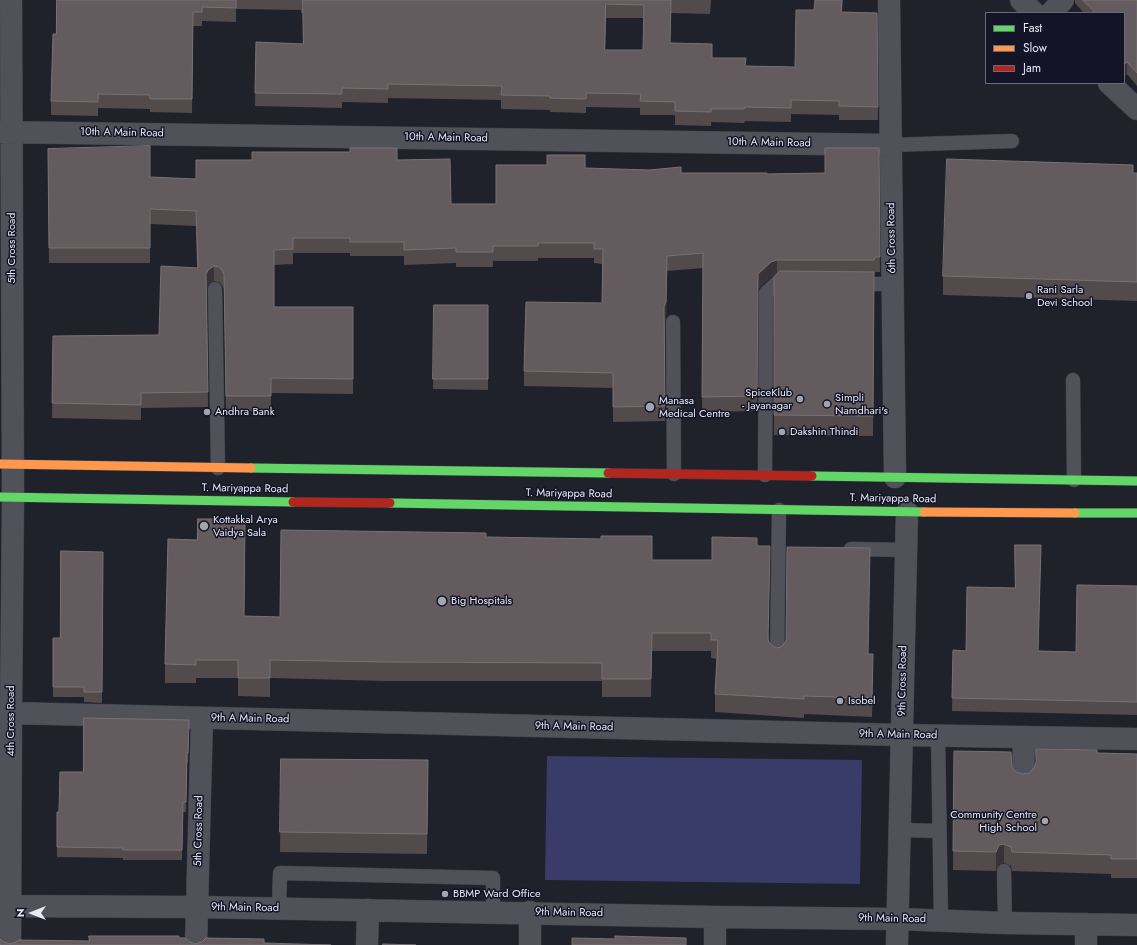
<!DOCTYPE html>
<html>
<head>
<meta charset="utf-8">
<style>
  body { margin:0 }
  #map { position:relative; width:1137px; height:945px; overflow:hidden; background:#20222b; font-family:Jost,sans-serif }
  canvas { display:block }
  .legend { position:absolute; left:985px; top:12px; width:140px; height:72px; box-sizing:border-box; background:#131425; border:1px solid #696a79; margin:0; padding:5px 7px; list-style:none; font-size:12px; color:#e9eaf6 }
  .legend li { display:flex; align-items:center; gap:8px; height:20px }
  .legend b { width:20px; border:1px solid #696a79 }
  .north { position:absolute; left:12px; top:893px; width:40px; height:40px; -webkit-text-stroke:3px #131425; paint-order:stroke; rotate:270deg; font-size:11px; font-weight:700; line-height:16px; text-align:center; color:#e9eaf6 }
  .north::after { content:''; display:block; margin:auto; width:14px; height:18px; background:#e9eaf6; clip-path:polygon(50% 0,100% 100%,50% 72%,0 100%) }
</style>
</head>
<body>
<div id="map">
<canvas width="1137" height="945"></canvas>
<ul class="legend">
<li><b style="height:5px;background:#63d668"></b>Fast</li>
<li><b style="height:5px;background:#ff974d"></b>Slow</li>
<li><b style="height:5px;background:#b3261e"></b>Jam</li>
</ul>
<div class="north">N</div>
</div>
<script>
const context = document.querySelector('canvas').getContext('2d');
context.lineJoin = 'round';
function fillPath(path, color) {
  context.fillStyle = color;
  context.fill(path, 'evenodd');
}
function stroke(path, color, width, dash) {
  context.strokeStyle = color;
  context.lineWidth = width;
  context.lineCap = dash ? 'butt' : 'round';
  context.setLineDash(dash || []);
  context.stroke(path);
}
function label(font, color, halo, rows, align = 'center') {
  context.font = font + ' Jost,sans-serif';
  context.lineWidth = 3;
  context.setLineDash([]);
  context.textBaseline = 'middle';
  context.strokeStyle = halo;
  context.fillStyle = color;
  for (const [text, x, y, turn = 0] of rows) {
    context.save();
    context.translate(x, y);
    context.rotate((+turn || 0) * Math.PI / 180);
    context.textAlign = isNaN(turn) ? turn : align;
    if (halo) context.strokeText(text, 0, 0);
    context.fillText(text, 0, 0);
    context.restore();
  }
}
fillPath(new Path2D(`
  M547 756 862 760 860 884 545 880Z`), '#393b69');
const lane = new Path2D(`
  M891 145 1012 141
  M856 284H893
  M215 289 218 468
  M673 322 674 474
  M1073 380 1074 480
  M765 475 766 293 777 283H791
  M851 549 907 550
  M777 658 779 510
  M938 736 941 920
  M900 830 939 831
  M1004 871 1005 923
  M279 908 280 873 493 878V912`);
const street = new Path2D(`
  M889 0 895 477
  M1021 0 1034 13
  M1051 13 1063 0
  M1109 83 1137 109
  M0 132 891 145
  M11 713 902 735 1137 739
  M1023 781 1024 737
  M0 906 197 907 715 917 897 919 1005 923 1137 925
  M10 945 11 713 13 497 11 0
  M196 945 202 718
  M367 945 368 910
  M530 945V912
  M715 945V917
  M897 945 907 512
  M1086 945V924`);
const fast = new Path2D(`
  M251 468 608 473
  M812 476 1137 481
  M0 497 293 502
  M390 503 924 512
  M1075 513H1137`);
const slow = new Path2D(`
  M0 464 251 468
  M924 512 1075 513`);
const jam = new Path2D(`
  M608 473 812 476
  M293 502 390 503`);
stroke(lane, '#3b3c44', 15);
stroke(street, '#3b3c44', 23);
stroke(fast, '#3b3c44', 10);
stroke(slow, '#3b3c44', 10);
stroke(jam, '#3b3c44', 10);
stroke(lane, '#515259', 14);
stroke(street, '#515259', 22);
stroke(fast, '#63d668', 9);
stroke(slow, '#ff974d', 9);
stroke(jam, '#b3261e', 9);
fillPath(new Path2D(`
  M57 0H711L710 14 671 13 670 43 712 58 746 66 795 67 814 10 843 0 842 12 877 13 878 120H839V115L791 114V122L745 121 744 123 711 122V126L675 125V115H640V108L586 107V113L550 112V110L501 109V100L388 98V103L342 102V108L255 106 256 42 303 44V13H301V10L236 9V22L202 21V26H193L192 113 150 112V109L98 108V116L51 115V101L56 34ZM606 18H644L643 50H605Z
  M1075 0H1137V86L1127 74 1125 76 1124 75V13H1084L1075 3Z
  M879 148 880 272H875L874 275 873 436 774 435V277L776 275 771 277 758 289 757 411 702 412 703 268 667 271 666 317 665 322V421L613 422V388L524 386V371L602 303V264L594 263V258H538V261H493V267H456V263L404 265V256H350V253H293V264L274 265V307H353V394L271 393V411H226L224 289 222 285 219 282 214 281 208 285 207 288 208 407 141 408V420L52 418 53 336 159 335 197 268 196 226 150 224V263H49L48 149 150 177 196 179 397 160 451 204H496L585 168 681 173 767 174 825 173Z
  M1133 173H1137V301L943 295V276Z
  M434 305H488V390L433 389Z
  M486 537 652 560H712L757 546 769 640 770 644 776 648 868 654 873 672 872 717 804 714V718L715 712V694L717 659 711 658V651H652L651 697H602V681H386L270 678V697L238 696V678H196V683H165V664L197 540 244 616 280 617Z
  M103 552 102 703 84 702V697H53V638H60Z
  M1041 558 1038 651 1076 652 1137 586V715L952 711 953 650 966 651 1015 588Z
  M189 720 188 763H187L186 812H183L182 860H123V858L57 857V812H59L83 772Z
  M954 751 1012 768 1016 772 1023 774 1097 753 1137 754V878H1111V874L1012 871 1011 866 1004 863 999 864 996 871 953 870Z
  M281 759 428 760 427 854 280 852Z`), '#524a4b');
fillPath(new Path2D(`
  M842 0H843L841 26V12Z
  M1127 62V74L1125 76V64Z
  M667 256 666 317 664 322V307Z
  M777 260V274L771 277 758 289 757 411 758 274 771 262Z
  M214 266V281L208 285 206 289V274L208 270Z
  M873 654V672L872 717V698Z
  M1004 844V863L999 864 996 871V852L999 845Z`), '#373336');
const building = new Path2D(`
  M57 0H236V8L202 7V12H193L192 99H150V95L98 94V102L51 101 53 34H56Z
  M303 0H671L670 43 712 44V58H746L745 66 795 67 796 10H814L815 0H842L841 12 877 13 878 107 839 106V101L791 100V108L745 107 744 109H711V112L675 111V102L640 101 641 94 586 93V99L550 98V96L501 95 502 86 388 84V89L342 88V94L255 93 256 42 303 44ZM606 4 644 5 643 50H605Z
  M1083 0H1137V73L1127 62 1125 64 1124 63V13H1096Z
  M150 146V177L196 179V160H252V152H350V148H397V160L450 159 451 204H496V165H547V155H585V168L649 170 681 167V173H767V174L825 173V148H879L880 257H875L874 260H777L771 262 758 274 757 396 702 397 703 253 667 256 666 302 664 307 665 406 613 407V373L524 371 526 302 602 303 603 249H594V243H538V246H493V252H456V248L404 250V242H350V238H293V249L274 250V307H353V379L271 378V396H226L224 274 222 270 219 267 214 266 208 270 206 274 208 392 141 393V405L52 403 53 336 159 335 161 266 198 268 196 211 150 209V248H49L48 149Z
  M947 159 1133 165V173H1137V282L943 276Z
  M780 271 874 272 873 416 774 415V277Z
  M434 305H488V379H433Z
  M198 519H245L244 616 280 617 281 530 486 533V537L601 539V536H652V560H712V537L757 538V546H770L768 640 770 644 776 648 781 647 784 644 786 640 787 547 870 548 868 654H873L872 698 804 696V699L715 694 718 640H711V633H652L651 679H602V663L386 662 270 660V678H238V660H196V665L165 664 168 539 197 540Z
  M1015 545H1041L1038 651 1076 652 1077 585 1137 586V702L952 698 953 650 966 651 967 587 1015 588Z
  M61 551 103 552 102 692H84V687H53V638H60Z
  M84 718 189 720 188 753H187L186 802H183L182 850H123V848L57 847V812H59L60 772H83Z
  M1036 749 1097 750V753L1137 754V859H1111V855L1012 852 1011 847 1004 844 999 845 996 852 953 851 954 751 1011 752 1012 768 1016 772 1023 774 1029 773 1034 768 1036 762Z
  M281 759 428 760 427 834 280 832Z
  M89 936H179V938H185L190 942 195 944 202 942 206 938 264 939V943L331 945H0V939L4 942 10 944 16 942 19 940 89 941Z
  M615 936 686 938V945H572V938L615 939Z
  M383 944 416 945H383Z`);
fillPath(building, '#635b5d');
stroke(building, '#787275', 1);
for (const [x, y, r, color] of [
  [1029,296,4,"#a3a4af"],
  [800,399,4,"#a3a4af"],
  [827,404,4,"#a3a4af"],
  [650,407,5,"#a3a4af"],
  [207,412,4,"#a3a4af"],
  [782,432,4,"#a3a4af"],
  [204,526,5,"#a3a4af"],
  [442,601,5,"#a3a4af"],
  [840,701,4,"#a3a4af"],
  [1045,821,4,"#a3a4af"],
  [445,894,4,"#a3a4af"]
]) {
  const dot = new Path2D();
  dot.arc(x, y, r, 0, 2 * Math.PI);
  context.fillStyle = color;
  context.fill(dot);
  stroke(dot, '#131425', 1.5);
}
label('11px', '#e9eaf6', '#131425', [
  ["10th A Main Road",122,133,1],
  ["10th A Main Road",446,138,1],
  ["10th A Main Road",769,143,1],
  ["6th Cross Road",892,238,-91],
  ["5th Cross Road",12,248,-90],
  ["T. Mariyappa Road",245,489,1],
  ["T. Mariyappa Road",569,494,1],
  ["T. Mariyappa Road",893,499,1],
  ["9th Cross Road",903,681,-89],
  ["9th A Main Road",250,719,1],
  ["4th Cross Road",11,721,-90],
  ["9th A Main Road",574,727,1],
  ["9th A Main Road",898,735,1],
  ["5th Cross Road",199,831,-89],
  ["9th Main Road",245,908,1],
  ["9th Main Road",569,913,1],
  ["9th Main Road",892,919,1]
]);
label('11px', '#e9eaf6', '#131425', [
  ["Rani Sarla",1037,290],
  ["Devi School",1037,303],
  ["SpiceKlub",792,393,"right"],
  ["- Jayanagar",792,406,"right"],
  ["Simpli",835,398],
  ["Namdhari's",835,411],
  ["Manasa",659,401],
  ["Medical Centre",659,414],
  ["Andhra Bank",215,412],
  ["Dakshin Thindi",790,432],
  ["Kottakkal Arya",213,520],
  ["Vaidya Sala",213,533],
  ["Big Hospitals",451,601],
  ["Isobel",848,701],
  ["Community Centre",1037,815,"right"],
  ["High School",1037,828,"right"],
  ["BBMP Ward Office",453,894]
], 'left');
</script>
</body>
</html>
